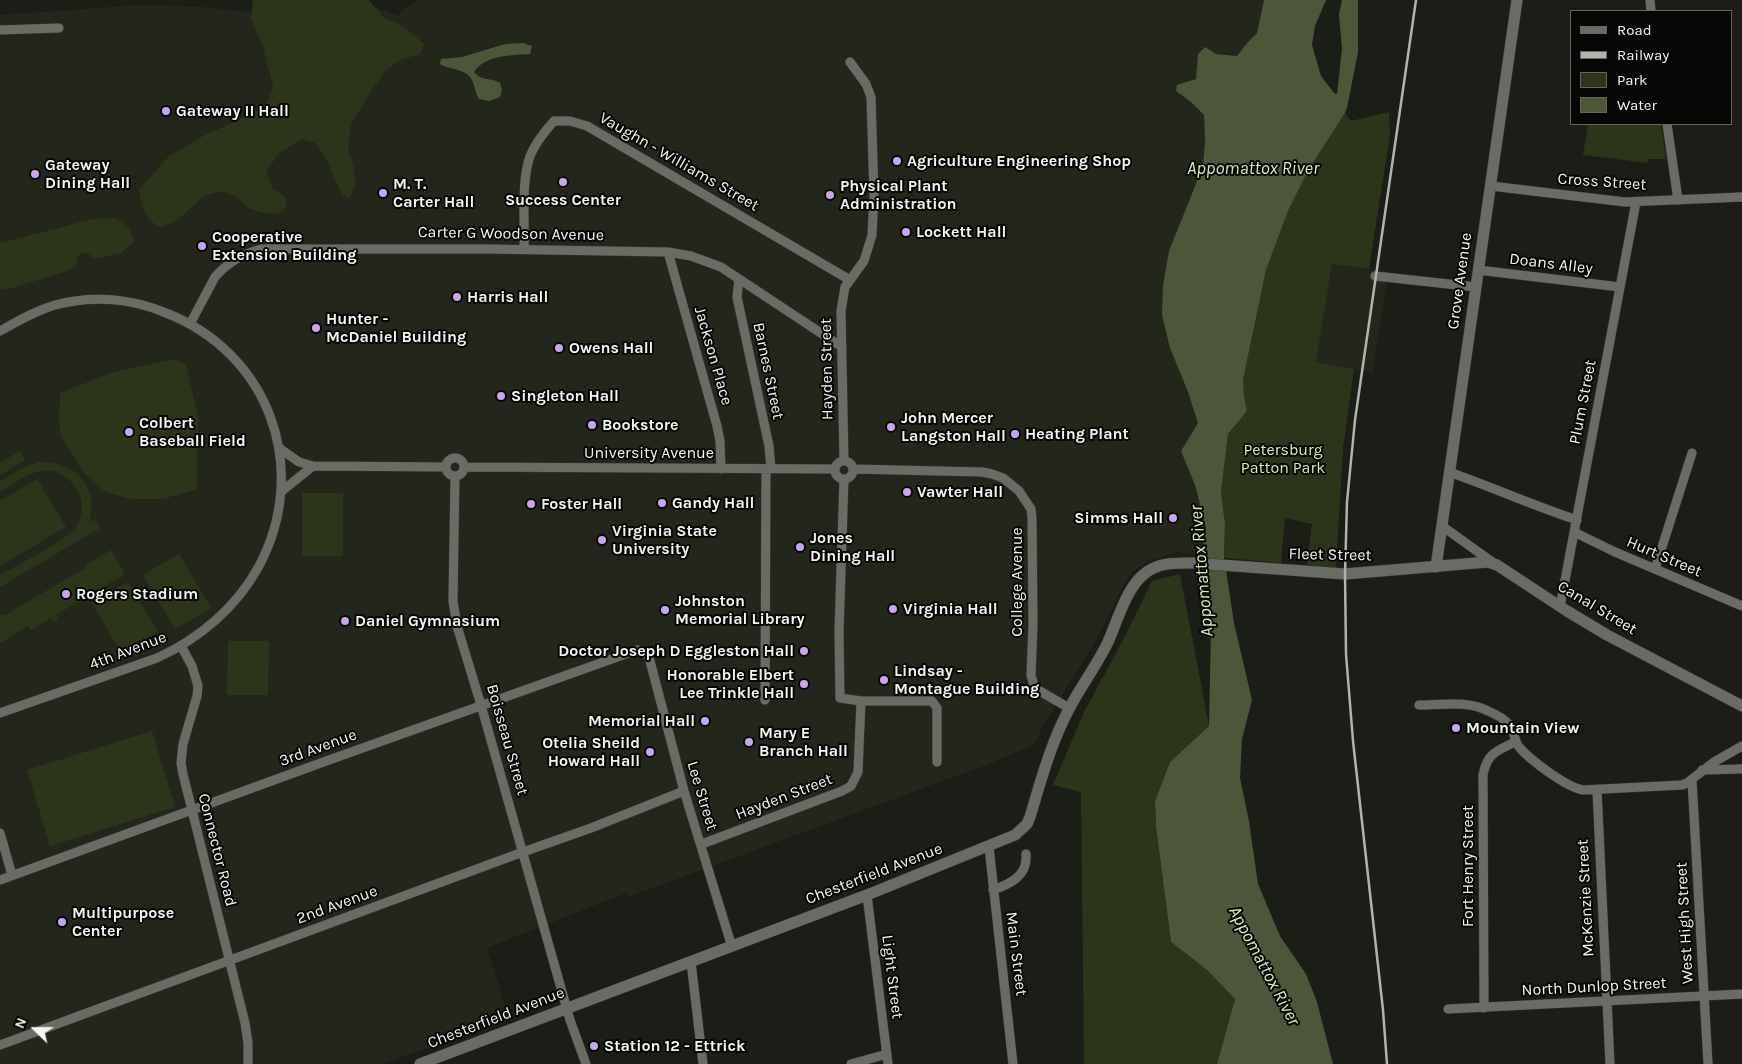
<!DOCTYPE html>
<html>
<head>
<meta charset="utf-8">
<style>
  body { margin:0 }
  #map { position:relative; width:1742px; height:1064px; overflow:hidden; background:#1b1d17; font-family:Karla,sans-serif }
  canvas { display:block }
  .legend { position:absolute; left:1570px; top:10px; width:162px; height:115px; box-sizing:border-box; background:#060705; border:1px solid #656663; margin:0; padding:6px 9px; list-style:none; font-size:15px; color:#f3f5f0 }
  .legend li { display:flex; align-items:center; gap:10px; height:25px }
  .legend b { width:25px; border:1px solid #656663 }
  .north { position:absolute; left:10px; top:1004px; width:50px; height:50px; -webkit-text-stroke:4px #060705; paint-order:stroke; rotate:292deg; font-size:14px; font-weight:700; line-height:20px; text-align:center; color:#f3f5f0 }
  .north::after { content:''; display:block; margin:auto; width:18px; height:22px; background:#f3f5f0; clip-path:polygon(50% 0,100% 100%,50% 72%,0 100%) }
</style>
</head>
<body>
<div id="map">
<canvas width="1742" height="1064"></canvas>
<ul class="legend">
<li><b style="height:6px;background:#696c64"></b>Road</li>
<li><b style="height:6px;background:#b1b3ae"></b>Railway</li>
<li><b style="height:14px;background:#2c351a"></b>Park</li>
<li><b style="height:14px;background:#4c5638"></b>Water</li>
</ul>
<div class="north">N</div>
</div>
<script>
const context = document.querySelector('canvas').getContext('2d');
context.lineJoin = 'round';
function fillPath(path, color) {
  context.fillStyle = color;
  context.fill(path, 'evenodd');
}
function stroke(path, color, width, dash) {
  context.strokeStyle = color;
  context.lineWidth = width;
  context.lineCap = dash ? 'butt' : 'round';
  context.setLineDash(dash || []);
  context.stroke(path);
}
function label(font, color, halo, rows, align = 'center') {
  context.font = font + ' Karla,sans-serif';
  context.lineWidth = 4;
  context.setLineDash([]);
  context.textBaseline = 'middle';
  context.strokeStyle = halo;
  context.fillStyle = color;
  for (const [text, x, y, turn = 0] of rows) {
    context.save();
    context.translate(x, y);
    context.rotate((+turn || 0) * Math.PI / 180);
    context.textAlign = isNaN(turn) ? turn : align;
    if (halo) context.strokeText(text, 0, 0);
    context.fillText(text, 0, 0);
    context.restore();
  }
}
fillPath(new Path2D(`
  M342 0H354L400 16V12L418 0H1264L1257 33 1247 43 1237 56 1216 54H1198L1196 79 1191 82H1186L1176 91 1191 102 1204 115 1205 141 1203 166 1182 218 1162 315 1170 348 1188 392 1198 423 1181 451 1195 485 1206 528 1202 555 1177 552 1149 561 1132 572 1123 586 1098 637 1041 729 1035 744 989 764 628 897 626 893 487 948 509 1018 383 1064H0V15L140 5 203 7 269 14Z
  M1332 264 1388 272 1373 372 1316 362Z`), '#23271b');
fillPath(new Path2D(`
  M253 0H369L383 17 403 26 424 44 420 54 400 60 385 71 370 93 351 124 348 147 354 168 355 187 349 199 342 194 325 157 315 143 301 139 279 153 266 172 273 189 286 197V207L279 214 266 213 250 209 237 197 222 191 204 196 176 221 161 227C143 219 143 208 139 190L168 157 205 135 243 118 267 104 273 86 263 47 251 18Z
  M1389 112 1390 134 1369 269 1332 264 1316 362 1354 369 1343 448 1336 568 1307 565 1312 524 1285 518 1281 563 1226 558 1224 557 1225 524 1221 492 1228 434 1247 411 1244 395 1243 380 1266 270 1288 211 1309 169 1345 113 1351 121Z
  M1588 124H1661L1666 159H1648V163L1583 155Z
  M116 218 130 229 134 242 121 253 95 259 86 252 78 255 76 265 70 270 5 290 0 288V243L93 219Z
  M174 359 186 365 198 416 197 489 163 499H130L103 491 85 474 62 438 59 426 60 393 114 372Z
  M20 451 25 460 0 475V463Z
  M38 462C75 460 99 486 89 523L95 519 100 528 0 587V575C17 565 64 542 75 528 94 503 72 467 41 471 26 473 12 485 0 492V481L23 468Z
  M37 479 66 527 0 566V501Z
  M302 493H343V556H302Z
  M111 550 125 574 56 615 58 619 54 622 51 618 31 630 28 626 0 643V616L3 614 5 615 87 567 86 565Z
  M179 554 211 608 175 629 143 575Z
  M1180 574 1209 726 1170 762 1155 801 1156 827 1171 942 1207 970 1235 999 1217 1064H1084L1081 792 1053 785 1084 712 1123 640 1152 581Z
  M128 582 158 632 122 654 92 603Z
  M228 641H269L268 695H227Z
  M152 731 175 807 50 846 27 770Z`), '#2c351a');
fillPath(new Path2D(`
  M1264 0H1326L1315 26 1312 45 1321 76 1334 93 1337 94 1342 49 1339 14 1342 0H1358V52L1347 108 1345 113 1309 169 1288 211 1266 270 1243 380 1244 395 1247 411 1228 434 1221 492 1225 524 1224 557 1234 623 1252 700 1242 739 1240 778 1249 821 1258 884 1280 936 1306 974 1317 1002 1333 1064H1217L1235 999 1207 970 1171 942 1156 827 1155 801 1170 762 1209 726 1211 628 1198 586 1206 528 1195 485 1181 451 1198 423 1188 392 1170 348 1162 315 1163 285 1169 251 1203 166 1205 141 1204 115 1191 102 1176 91 1177 85 1196 79 1198 54 1205 47 1216 54 1237 56 1247 43 1257 33Z
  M523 43 532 46 530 54C512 55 485 55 474 72 482 82 491 77 500 83L502 90 500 97 489 101 479 99C475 92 475 87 472 80 466 68 449 70 440 64L441 59 462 57 505 44Z`), '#4c5638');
const street = new Path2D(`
  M1650 0 1651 11
  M0 30 59 28
  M1667 124 1678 200
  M1491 186 1625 202 1742 197
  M524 249C525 221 521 182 530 156 535 144 545 131 554 121H570L587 126 850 280
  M668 252 717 426 720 441 721 469
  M1478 270 1620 287
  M1375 276 1476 287
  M739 279 737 297 769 446 771 469
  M190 324 215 277C228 262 242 254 261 249H487L668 252 691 256 721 267 842 347
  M0 331C18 321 35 311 55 305 92 295 131 298 166 313 269 353 311 468 259 566 237 607 199 639 157 658L0 713
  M279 448 299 462 313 466 446 467
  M446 467a9 9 0 1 1 18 0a9 9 0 1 1-18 0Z
  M844 461 841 311 845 287 864 261 872 235 874 196 871 97 866 84 850 62
  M835 470a9 9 0 1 1 18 0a9 9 0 1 1-18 0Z
  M464 467 834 469
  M853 469 982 472 992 474 1003 478 1019 491 1031 509 1032 518 1033 624 1031 675 1034 686 1038 690 1069 708
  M1449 472C1492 487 1534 506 1577 520
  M455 476 453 601 457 626 481 705 570 1020 586 1064
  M844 479 839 631 840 698 861 701H932L937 708V762
  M282 491 313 466
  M1442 526 1495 564
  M1574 532 1615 552 1742 606
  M1655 569 1692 453
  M1560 607 1636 202
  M181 646 192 666 198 686 197 696 183 744 181 763 183 774 245 1023 248 1043V1064
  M765 700 766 469
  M1419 705C1441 705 1468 700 1488 711 1497 715 1508 720 1512 730 1515 736 1515 742 1519 747 1530 760 1566 787 1583 790L1682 785 1687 783 1714 762 1742 746
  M1702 770 1742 769
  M1692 780 1708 1064
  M1597 790 1610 1064
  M0 833 12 875
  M702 844 842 791 851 786 858 772 861 701
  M989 847 1013 1064
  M0 880 329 760 637 650 642 651 649 657 684 791 732 947
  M993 890C1010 884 1028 876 1026 854
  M867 895 888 1064
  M691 962 703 1064
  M1484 1008 1483 775C1487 753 1497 751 1515 742
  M1448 1009 1742 994
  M0 1045 523 852 591 828 684 791
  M851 1064 887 1054`);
const secondary = new Path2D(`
  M1436 567 1517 0
  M420 1064 867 895 1015 835 1027 824 1030 817C1041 780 1051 743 1069 709 1081 686 1097 665 1108 642 1117 622 1126 589 1143 575 1158 562 1174 563 1193 563L1345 574 1488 562 1497 565 1567 611 1607 635 1742 706`);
stroke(street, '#353732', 10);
stroke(secondary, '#353732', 12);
stroke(street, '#696c64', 9);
stroke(secondary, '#696c64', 11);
stroke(new Path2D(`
  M1387 1064 1383 1010 1353 741 1346 654 1345 574 1347 502 1355 420 1416 0`), '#b1b3ae', 2.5);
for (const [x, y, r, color] of [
  [166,111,5,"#c6a6f0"],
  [897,161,5,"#c6a6f0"],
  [35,174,5,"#c6a6f0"],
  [563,182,5,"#c6a6f0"],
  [383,193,5,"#c6a6f0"],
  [830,195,5,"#c6a6f0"],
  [906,232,5,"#c6a6f0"],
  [202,246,5,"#c6a6f0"],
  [457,297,5,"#c6a6f0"],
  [316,328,5,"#c6a6f0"],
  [559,348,5,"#c6a6f0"],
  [501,396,5,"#c6a6f0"],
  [592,425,5,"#c6a6f0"],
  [891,427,5,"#c6a6f0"],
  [129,432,5,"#c6a6f0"],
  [1015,434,5,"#c6a6f0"],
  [907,492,5,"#c6a6f0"],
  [662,503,5,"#c6a6f0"],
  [531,504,5,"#c6a6f0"],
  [1173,518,5,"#c6a6f0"],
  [602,540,5,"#c6a6f0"],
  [800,547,5,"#c6a6f0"],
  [66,594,5,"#c6a6f0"],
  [893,609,5,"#c6a6f0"],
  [665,610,5,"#c6a6f0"],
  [345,621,5,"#c6a6f0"],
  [804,651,5,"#c6a6f0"],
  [884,680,5,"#c6a6f0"],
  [804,684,5,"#c6a6f0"],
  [705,721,5,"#c6a6f0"],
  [1456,728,5,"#c6a6f0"],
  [749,742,5,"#c6a6f0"],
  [650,752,5,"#c6a6f0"],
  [62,922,5,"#c6a6f0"],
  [594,1046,5,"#c6a6f0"]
]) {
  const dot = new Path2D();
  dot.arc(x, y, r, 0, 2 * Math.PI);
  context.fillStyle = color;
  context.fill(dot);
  stroke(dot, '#060705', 2);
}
label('bold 16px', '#f3f5f0', '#060705', [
  ["Gateway II Hall",176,111],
  ["Agriculture Engineering Shop",907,161],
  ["Gateway",45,165],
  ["Dining Hall",45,183],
  ["M. T.",393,184],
  ["Carter Hall",393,202],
  ["Physical Plant",840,186],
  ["Administration",840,204],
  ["Success Center",563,200,"center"],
  ["Lockett Hall",916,232],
  ["Cooperative",212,237],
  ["Extension Building",212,255],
  ["Harris Hall",467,297],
  ["Hunter -",326,319],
  ["McDaniel Building",326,337],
  ["Owens Hall",569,348],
  ["Singleton Hall",511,396],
  ["John Mercer",901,418],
  ["Langston Hall",901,436],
  ["Colbert",139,423],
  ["Baseball Field",139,441],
  ["Bookstore",602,425],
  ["Heating Plant",1025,434],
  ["Vawter Hall",917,492],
  ["Gandy Hall",672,503],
  ["Foster Hall",541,504],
  ["Simms Hall",1163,518,"right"],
  ["Virginia State",612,531],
  ["University",612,549],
  ["Jones",810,538],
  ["Dining Hall",810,556],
  ["Rogers Stadium",76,594],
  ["Johnston",675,601],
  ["Memorial Library",675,619],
  ["Virginia Hall",903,609],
  ["Daniel Gymnasium",355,621],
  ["Doctor Joseph D Eggleston Hall",794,651,"right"],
  ["Lindsay -",894,671],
  ["Montague Building",894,689],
  ["Honorable Elbert",794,675,"right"],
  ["Lee Trinkle Hall",794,693,"right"],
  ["Memorial Hall",695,721,"right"],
  ["Mountain View",1466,728],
  ["Mary E",759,733],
  ["Branch Hall",759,751],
  ["Otelia Sheild",640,743,"right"],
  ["Howard Hall",640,761,"right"],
  ["Multipurpose",72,913],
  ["Center",72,931],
  ["Station 12 - Ettrick",604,1046]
], 'left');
label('16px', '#f3f5f0', '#060705', [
  ["Vaughn - Williams Street",679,162,30],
  ["Cross Street",1602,182,4],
  ["Carter G Woodson Avenue",511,234,1],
  ["Doans Alley",1551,264,7],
  ["Grove Avenue",1460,281,-82],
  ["Jackson Place",713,356,74],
  ["Hayden Street",827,369,-91],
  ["Barnes Street",768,371,78],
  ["Plum Street",1583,402,-79],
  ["University Avenue",649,453],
  ["Fleet Street",1330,555,1],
  ["Hurt Street",1664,557,23],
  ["College Avenue",1017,582,-90],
  ["Canal Street",1597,608,31],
  ["4th Avenue",128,651,-21],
  ["Boisseau Street",507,740,74],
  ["3rd Avenue",318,748,-20],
  ["Lee Street",702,796,73],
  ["Hayden Street",784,797,-21],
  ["Connector Road",217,850,76],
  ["Fort Henry Street",1468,866,-90],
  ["Chesterfield Avenue",874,874,-21],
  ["McKenzie Street",1586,898,-93],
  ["2nd Avenue",337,905,-20],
  ["West High Street",1685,923,-93],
  ["Main Street",1016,954,83],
  ["Light Street",892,977,83],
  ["North Dunlop Street",1594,987,-3],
  ["Chesterfield Avenue",496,1018,-21]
]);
label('16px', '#d7ecb3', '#060705', [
  ["Petersburg",1283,450],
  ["Patton Park",1283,468]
]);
label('italic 18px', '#d8edb4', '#060705', [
  ["Appomattox River",1253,169],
  ["Appomattox River",1202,571,-95],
  ["Appomattox River",1264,966,62]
]);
</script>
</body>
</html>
